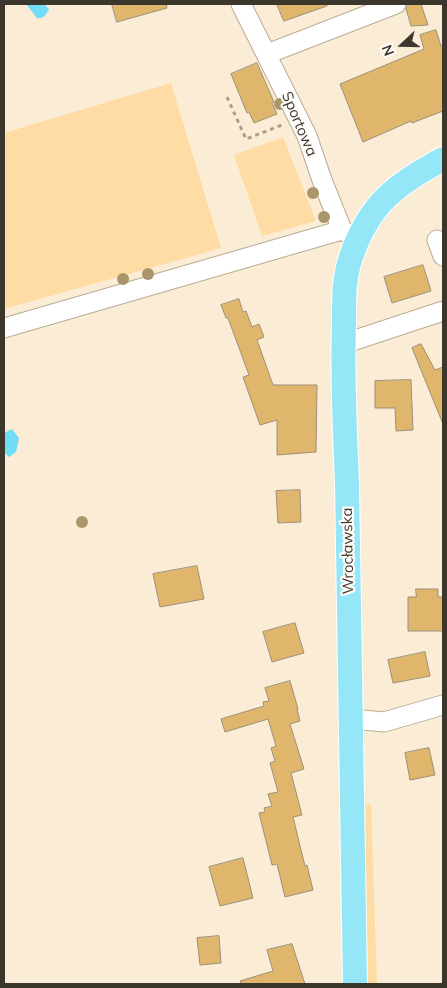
<!DOCTYPE html>
<html>
<head>
<meta charset="utf-8">
<style>
  body { margin:0 }
  #map { position:relative; width:447px; height:988px; overflow:hidden; background:#fbedd5; font-family:Mulish,sans-serif }
  canvas { display:block }
  .frame { position:absolute; inset:0; border:5px solid #3c372d; pointer-events:none }
  .north { position:absolute; left:377px; top:20px; width:50px; height:50px; -webkit-text-stroke:4px #fffcf7; paint-order:stroke; rotate:249deg; font-size:14px; font-weight:700; line-height:20px; text-align:center; color:#3c372d }
  .north::after { content:''; display:block; margin:auto; width:18px; height:22px; background:#3c372d; clip-path:polygon(50% 0,100% 100%,50% 72%,0 100%) }
</style>
</head>
<body>
<div id="map">
<canvas width="447" height="988"></canvas>
<div class="frame"></div>
<div class="north">N</div>
</div>
<script>
const context = document.querySelector('canvas').getContext('2d');
context.lineJoin = 'round';
function fillPath(path, color) {
  context.fillStyle = color;
  context.fill(path, 'evenodd');
}
function stroke(path, color, width, dash) {
  context.strokeStyle = color;
  context.lineWidth = width;
  context.lineCap = dash ? 'butt' : 'round';
  context.setLineDash(dash || []);
  context.stroke(path);
}
function label(font, color, halo, rows, align = 'center') {
  context.font = font + ' Mulish,sans-serif';
  context.lineWidth = 4.5;
  context.setLineDash([]);
  context.textBaseline = 'middle';
  context.strokeStyle = halo;
  context.fillStyle = color;
  for (const [text, x, y, turn = 0] of rows) {
    context.save();
    context.translate(x, y);
    context.rotate((+turn || 0) * Math.PI / 180);
    context.textAlign = isNaN(turn) ? turn : align;
    if (halo) context.strokeText(text, 0, 0);
    context.fillText(text, 0, 0);
    context.restore();
  }
}
fillPath(new Path2D(`
  M171 83 221 248 4 309V133Z
  M283 137 316 221 262 236 234 155Z
  M371 804 377 984H365L361 805Z`), '#fedca3');
fillPath(new Path2D(`
  M26 4H44L49 9C46 15 44 19 37 18Z
  M12 429 19 438 16 452 9 457 4 452V433Z`), '#70dcf5');
const building = new Path2D(`
  M112 4H166L167 8 117 22Z
  M277 4H327V6L284 21Z
  M407 4H421L428 25 411 26 406 9Z
  M436 30 441 46 443 45V111L412 123 411 121 363 142 340 84 424 49 420 35Z
  M257 63 274 102 272 103 277 114 254 123 249 112 247 113 231 74Z
  M423 265 431 291 392 303 384 277Z
  M239 299 243 312 246 311 252 327 259 324 264 337 257 340 273 385H317L316 452 277 455V420L260 425 243 377 249 375 228 318H226L221 305Z
  M421 344 435 370 443 367V424L412 348Z
  M411 380 413 430 396 431 395 408H375V381Z
  M300 490 301 522 278 523 276 491Z
  M197 566 204 599 160 607 153 574Z
  M416 589H438V597H443V631H408V597H416Z
  M295 623 304 653 272 662 263 632Z
  M425 652 430 676 393 683 388 660Z
  M290 681 298 709H297L300 721 290 724 304 769 291 773 302 815 293 817 305 866 307 865 313 890 285 897 277 864 272 865 259 813 265 812 264 808 272 806 268 794 278 792 270 763 275 761 271 748 276 746 268 719 225 732 221 719 264 706 263 702 269 701 265 688Z
  M429 748 435 775 410 780 405 753Z
  M243 858 253 898 220 906 209 867Z
  M219 936 221 963 200 965 197 938Z
  M292 944 305 984H241L240 981 273 971 267 950Z`);
fillPath(building, '#dfb66b');
stroke(building, '#9c907a', 1);
const minor = new Path2D(`
  M241 4 307 136 322 180 342 230 351 235
  M267 54 396 4
  M437 240 443 256
  M4 328 342 230
  M343 344 443 311
  M351 719 384 722 443 705`);
const major = new Path2D(`
  M355 984C353 817 350 650 347 483 345 431 342 378 344 326 344 303 343 280 351 257 369 204 396 184 443 159`);
stroke(minor, '#b9ac95', 21);
stroke(major, '#fff', 26);
stroke(new Path2D(`
  M227 97 246 139 282 125`), '#a99f8d', 3, [4, 4]);
stroke(minor, '#fff', 19);
stroke(major, '#95e7f8', 24);
context.fillStyle = '#ab966b';
for (const [x, y] of [
  [280,104],
  [313,193],
  [324,217],
  [148,274],
  [123,279],
  [82,522]
]) {
  context.beginPath();
  context.arc(x, y, 6, 0, 2 * Math.PI);
  context.fill();
}
label('15px', '#3c372d', '#fffcf7', [
  ["Sportowa",299,124,67],
  ["Wrocławska",348,551,-91]
]);
</script>
</body>
</html>
